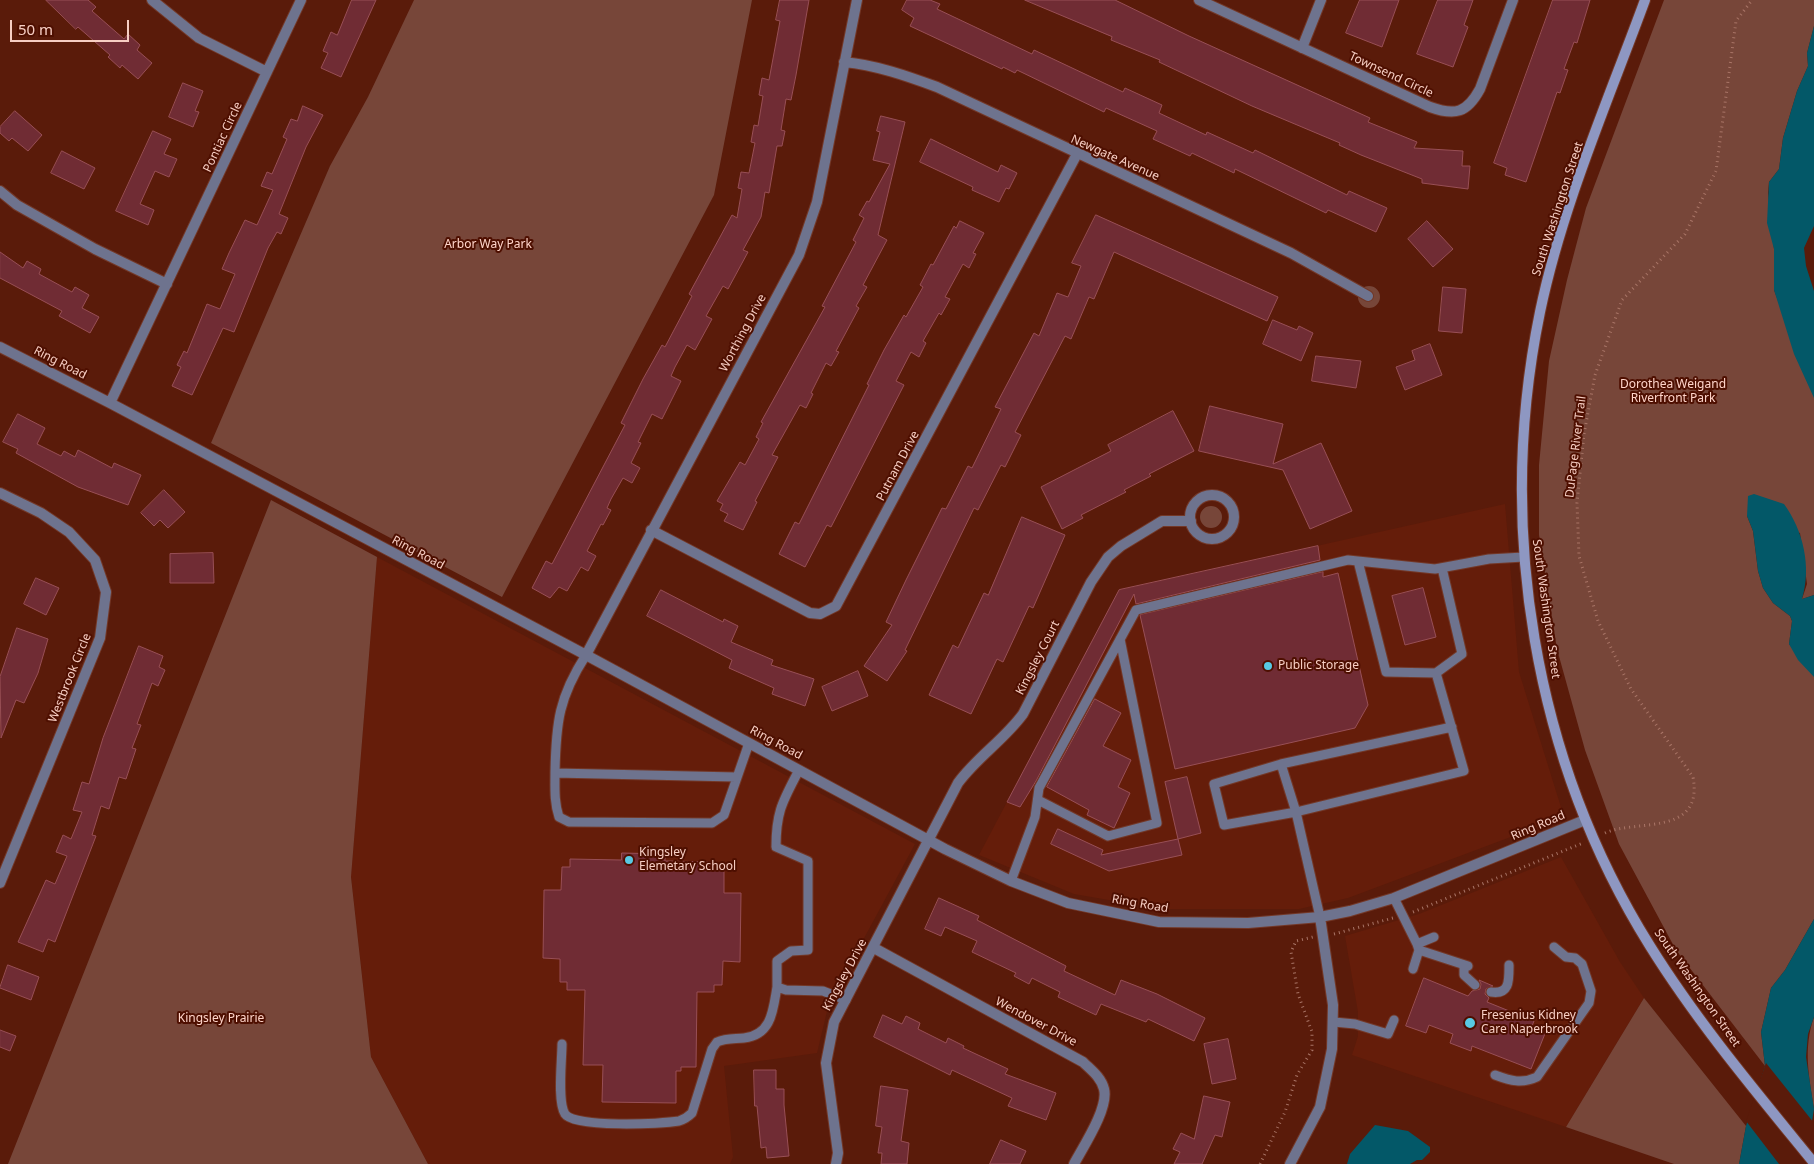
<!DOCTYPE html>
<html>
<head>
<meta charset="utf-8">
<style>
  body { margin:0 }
  #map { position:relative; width:1814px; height:1164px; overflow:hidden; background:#5a1b0a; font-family:"Noto Sans",sans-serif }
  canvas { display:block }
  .scale { position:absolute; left:10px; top:20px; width:119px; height:22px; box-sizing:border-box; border:2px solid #f7cec3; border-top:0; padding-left:6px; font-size:15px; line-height:18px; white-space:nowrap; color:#f7cec3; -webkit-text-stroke:4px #4e0f00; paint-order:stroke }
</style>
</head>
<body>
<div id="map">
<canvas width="1814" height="1164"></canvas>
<div class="scale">50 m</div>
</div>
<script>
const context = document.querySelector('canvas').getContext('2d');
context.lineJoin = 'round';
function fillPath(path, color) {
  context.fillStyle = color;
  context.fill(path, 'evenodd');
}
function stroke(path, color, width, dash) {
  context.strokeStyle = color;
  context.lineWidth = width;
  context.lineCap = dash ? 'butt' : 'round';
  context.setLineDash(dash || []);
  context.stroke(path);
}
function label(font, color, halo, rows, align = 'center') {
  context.font = font + ' "Noto Sans",sans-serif';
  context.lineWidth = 4;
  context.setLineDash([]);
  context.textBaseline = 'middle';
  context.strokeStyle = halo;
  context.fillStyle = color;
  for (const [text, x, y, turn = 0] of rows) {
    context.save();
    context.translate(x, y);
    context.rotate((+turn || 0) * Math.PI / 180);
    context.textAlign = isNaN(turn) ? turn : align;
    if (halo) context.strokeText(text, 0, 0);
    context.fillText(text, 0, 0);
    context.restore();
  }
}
fillPath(new Path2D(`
  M1505 504 1519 672 1564 817 1348 898 1299 909H1161L1074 894 979 855 1119 590Z
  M377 557 915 844 829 1003 817 1053 724 1066 733 1157 730 1164H428L371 1057 351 876Z
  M1561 857 1620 962 1644 998 1566 1127 1352 1055 1358 1036V1012L1345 936 1419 914Z`), '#651d0a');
fillPath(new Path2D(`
  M414 0H752L714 195 502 597 211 443 330 166 368 97Z
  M1664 0H1814V26L1807 53 1808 66 1797 91 1783 138 1779 169 1769 182 1768 193 1774 249V290L1814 396V595L1802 599 1807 584 1800 533 1747 516 1753 531 1758 571 1763 588 1773 603 1790 616 1792 621 1789 644 1814 675V919L1785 970 1771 988 1761 1032 1765 1066 1676 950 1619 844 1585 750 1557 649 1539 535V465L1549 361 1567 280 1586 208Z
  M1358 297a11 11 0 1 1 22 0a11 11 0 1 1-22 0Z
  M271 500 377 557 351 877 371 1057 428 1164H8Z
  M1200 517a11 11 0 1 1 22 0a11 11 0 1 1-22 0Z
  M1644 998 1746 1126 1739 1164H1674L1566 1127Z
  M1814 1017V1109C1809 1077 1803 1048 1814 1017Z`), '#774639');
fillPath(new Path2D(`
  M1814 26V226L1804 248 1806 266 1814 291V398L1794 354 1774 290V249L1767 223 1769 182 1779 169 1783 138 1797 91 1808 66 1807 53Z
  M1754 494 1784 504C1803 530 1812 567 1802 599L1814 595V677L1798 660 1789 644 1792 621 1790 616 1773 603 1763 588 1758 571 1753 531 1747 516 1748 496Z
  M1814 919V1017L1808 1034 1806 1057 1814 1109 1809 1139 1802 1164H1739L1746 1126 1765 1066 1761 1032 1771 988 1785 970Z
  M1375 1125 1408 1131 1430 1147V1152L1422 1160H1417L1410 1164H1347L1350 1154Z`), '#035868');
fillPath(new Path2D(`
  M1766 1063 1814 1123 1805 1164H1779L1746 1121Z`), '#5a1b0a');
const building = new Path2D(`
  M46 0H88L96 7 92 11 124 39 128 34 140 45 137 50 152 63 138 79 122 65 120 68 108 57 110 55 78 27 76 29Z
  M352 0H376L341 77 321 68 328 53 323 51 331 32 337 35Z
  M780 0H809L796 75 791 100 786 99 781 130 785 131 782 146H777L769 193 765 192 761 217 743 250 748 252 728 289 723 286 706 316 712 319 695 350 687 345 675 367 671 376 681 381 662 419 652 414 638 442 641 443 631 463 640 468 632 483 623 478 611 499 607 508 611 510 603 525 601 524 587 551 596 556 588 571 581 567 567 591 559 587 550 598 532 588 546 561 552 564 625 425 621 423 643 379 662 345 665 347 692 296 689 294 732 215 737 218 742 189 738 188 741 172 749 173 755 143 751 142 754 125 758 126 763 96 759 95 762 78 769 80 780 21 776 20Z
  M907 0H930L940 4 937 9 1032 54 1034 50 1123 92 1125 88 1162 105 1159 113 1206 135 1207 132 1253 153 1255 150 1347 195 1349 191 1387 208 1376 232 1328 210 1326 213 1235 169 1234 173 1192 153 1190 156 1153 139 1157 131 1106 108 1104 112 1017 70 1015 73 1003 67 1002 69 910 26 914 18 902 10Z
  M1025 0H1115L1189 36 1370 118 1368 122 1417 142 1414 148 1463 151 1462 166H1470L1468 189 1422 183V179L1361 155 1339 145 1340 143 1252 106 1159 62 1160 60 1111 40 1112 37Z
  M1360 0H1399L1382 47 1346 33Z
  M1438 0H1473L1464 25 1468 27 1453 67 1417 54Z
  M1553 0H1590L1577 43 1574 42 1564 69 1568 70 1560 93 1557 92 1526 182 1505 175 1507 168 1494 163Z
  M183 83 203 91 195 111 199 112 193 127 169 117Z
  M303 106 323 115 306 147 279 214 288 218 281 234 277 232 268 248 234 332 223 328 192 395 172 386 181 367 177 365 184 351 187 353 207 304 220 309 235 274 222 269 229 253 245 220 257 225 273 190 261 186 267 172 272 174 287 139 283 137 291 119 297 121Z
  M15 111 42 135 28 151 12 138 9 141 0 133V127Z
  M881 116 905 122 878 235 887 240 863 285 867 287 856 306 859 308 836 351 839 352 831 366 826 363 811 393 813 394 806 408 800 405 772 455 778 457 755 501 757 502 743 530 724 521 728 514 720 510 723 504 717 501 740 462 745 465 759 439 756 437 763 423 761 422 825 307 822 306 856 242 853 240 864 218 859 215 867 201 869 202 890 164 873 160 880 132 877 131Z
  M153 131 171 139 164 154 177 159 169 177 155 171 140 204 154 210 148 225 116 211Z
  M931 139 998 172 1001 165 1017 173 1009 189 1006 188 999 202 972 190 973 187 920 162Z
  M62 151 95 168 84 189 51 173Z
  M1096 215 1278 297 1267 321 1114 252 1094 299 1089 297 1071 339 1065 336 1015 432 1021 435 1005 467 1001 465 978 510 974 508 905 650 907 651 887 681 864 666 892 625 886 622 906 580 942 508 946 509 968 466 972 468 1001 409 995 407 1034 333 1039 336 1057 293 1068 297 1081 266 1072 263Z
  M960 221 984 233 973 253 976 254 969 268 963 264 945 297 950 299 941 315 939 313 923 341 926 343 919 357 911 352 896 381 904 385 831 527 827 525 805 567 779 554 795 522 799 524 869 385 867 384 884 350 904 315 906 317 923 287 920 285 931 264 933 265 954 226 956 228Z
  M1427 221 1453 249 1433 267 1408 239Z
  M0 252 23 268 27 261 41 269 39 274 72 292 75 287 89 295 82 308 99 317 90 333 59 316 62 311 0 278Z
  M1443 287 1466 289 1462 333 1439 331Z
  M1273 320 1297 330 1299 326 1313 333 1301 361 1263 344Z
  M1430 344 1442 375 1405 390 1396 367 1415 360 1412 351Z
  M1316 356 1361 361 1356 388 1312 381Z
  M1210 406 1283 424 1273 464 1321 443 1352 511 1310 529 1283 470 1199 451Z
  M1173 411 1194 451 1149 474 1151 476 1124 490 1126 492 1081 515 1083 518 1062 529 1041 487 1111 451 1108 445Z
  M18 414 45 428 37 444 61 456 64 451 75 457 78 450 112 468 114 463 141 475 128 505 78 487 16 453 18 449 3 442Z
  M164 490 185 512 168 528 160 520 154 526 141 513Z
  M1022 517 1065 535 1033 608 1029 606 1003 662 997 659 971 714 929 695 953 645 958 648 984 593 988 595Z
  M1318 546 1320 560 1136 604 1134 594 1036 781 1020 807 1007 802 1119 590Z
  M213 553 214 583H170V554Z
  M1323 572V577L1338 573 1368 705 1355 728 1175 769 1140 615Z
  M36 578 59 588 46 615 24 604Z
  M1423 588 1436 637 1405 645 1392 596Z
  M661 590 723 622 724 619 738 626 731 642 773 660 771 665 814 679 805 706 772 694 774 688 729 668 732 660 647 616Z
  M17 628 48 639 38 673 24 703 16 700 1 738 0 677Z
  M139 646 163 656 159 667 165 670 158 686 152 683 137 724 141 725 132 748 136 749 126 779 119 777 109 809 101 806 92 835 96 836 55 942 48 939 43 952 18 942 46 880 55 884 67 856 56 852 63 835 71 839 82 812 73 810 82 782 89 784 103 738Z
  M858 671 868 696 832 711 822 687Z
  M1095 699 1121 713 1103 746 1131 760 1118 787 1130 793 1114 828 1087 815 1089 810 1047 787Z
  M1187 777 1201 833 1178 839 1165 782Z
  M1058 829 1103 850 1101 855 1178 839 1182 855 1109 871 1051 844Z
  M622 853 665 854V861L717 862V869H724V893H741L740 962 723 961 722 985H714V992H697L696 1067H681V1071H676V1103L602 1102 603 1065H583L585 990H567V982H560V959L543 958 544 890H561L562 867H570V859L621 860Z
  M939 898 979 916 977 920 1066 966 1064 971 1115 995 1121 980 1157 994 1205 1018 1194 1041 1148 1019 1146 1022 1101 1004 1096 1015 1058 997 1060 992 1032 978 1029 984 1014 976 1016 973 972 952 977 941 945 927 941 936 925 929Z
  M8 965 39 977 31 1000 0 988Z
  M1424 978 1468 996 1472 991 1480 989 1481 984 1479 980 1493 986 1486 989 1485 994 1489 998 1487 1002 1534 1021 1532 1026 1546 1031 1531 1069 1472 1046 1471 1051 1450 1043 1453 1034 1429 1025 1426 1033 1406 1026Z
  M883 1015 902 1024 906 1016 920 1023 918 1029 946 1043 948 1038 964 1046 963 1048 1008 1069 1005 1074 1056 1093 1046 1120 1008 1106 1012 1098 952 1070 950 1075 874 1037Z
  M0 1030 16 1036 10 1051 0 1047Z
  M1228 1039 1236 1079 1212 1084 1204 1044Z
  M754 1070H776V1089H784V1105L789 1156 767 1158 766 1147 761 1148 757 1106H755Z
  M881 1086 908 1090 901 1141 909 1143 907 1164H881L882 1153H878L882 1127 876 1126Z
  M1204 1096 1230 1102 1222 1137 1215 1135 1202 1164H1174L1180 1152 1173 1149 1181 1133 1194 1139Z
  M1001 1140 1026 1151 1020 1164H990Z`);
fillPath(building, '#702c34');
stroke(building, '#984f56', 1);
const lane = new Path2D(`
  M1358 561 1386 672 1436 673
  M586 655C559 697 556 722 555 772 555 788 554 802 559 817L569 822 712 823 724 815 749 743
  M1281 764 1296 812 1224 825 1214 784Z
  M1281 764 1452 727
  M799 770C783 801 776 811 776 847L808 861V950L791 951 777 961V987L786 990 823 991 846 1000
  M555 773 736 777
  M1038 800 1108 836 1157 823 1120 639
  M1011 881 1035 817 1039 788 1136 610 1348 560 1435 569 1489 559 1524 557
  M1394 898 1417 944 1434 937
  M1320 917 1296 812 1464 771 1436 673 1462 654 1442 568
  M1417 944 1419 950 1468 966
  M1464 965V975L1475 985
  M1413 969 1419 950
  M1491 992C1510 995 1509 980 1509 965
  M1334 1022 1355 1024 1388 1034 1394 1020
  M562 1044C562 1060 557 1102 565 1114 574 1128 662 1124 679 1121 685 1119 688 1117 692 1113L712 1049 717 1042C726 1038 734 1039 744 1038 772 1035 773 1010 777 987
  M1495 1075C1511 1081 1522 1084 1537 1077L1589 1003 1591 991 1582 964 1575 958 1566 957 1554 947`);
const street = new Path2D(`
  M152 0 199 38 267 72
  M1199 0 1430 107C1455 116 1467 113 1480 89L1513 0
  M1302 48 1321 0
  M844 62C876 65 907 76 937 87L1291 253 1368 296
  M0 191 17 205 95 249 167 284
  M0 347 110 403 586 655 945 849 1011 881 1068 903 1159 922 1248 923 1320 917 1350 911 1394 898 1585 820
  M110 403 301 0
  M0 493 41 513 69 532 95 560 106 592 100 638 0 883
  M1190 517a22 22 0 1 1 44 0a22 22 0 1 1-44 0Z
  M651 530 810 613 820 614 836 606 1077 154
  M586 655 799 255 817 202 857 0
  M874 948 1083 1062C1091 1070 1101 1077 1104 1089 1109 1108 1083 1147 1074 1164
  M836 1164 838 1153 826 1063 834 1022 958 783C977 757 1004 740 1023 714L1091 582 1108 557 1121 546 1162 521H1191
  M1290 1164 1320 1107 1332 1049 1333 1005 1320 917`);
const secondary = new Path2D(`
  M1645 0C1608 101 1562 206 1540 312 1496 526 1533 759 1650 946 1698 1023 1757 1093 1814 1163`);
stroke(lane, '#733828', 11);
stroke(street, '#733828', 12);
stroke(secondary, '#733828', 12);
stroke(new Path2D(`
  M1605 833C1635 819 1704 837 1693 777L1631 689 1598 621 1579 556 1577 503 1584 434 1595 375 1622 300 1685 234 1716 171 1736 21 1752 0
  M1413 912 1583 843
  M1334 934 1393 918
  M1260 1164 1285 1112 1297 1075 1312 1050V1032L1298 994 1291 952 1296 941 1313 937`), '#a97567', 3, [1, 4]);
stroke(lane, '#6e738e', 9);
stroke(street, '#6e738e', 10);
stroke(secondary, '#8e97c2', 10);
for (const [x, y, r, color] of [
  [1268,666,5,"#58c9e3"],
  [629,860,5,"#58c9e3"],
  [1470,1023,6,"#58c9e3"]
]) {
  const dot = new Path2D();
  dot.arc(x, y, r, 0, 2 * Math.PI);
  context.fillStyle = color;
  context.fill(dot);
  stroke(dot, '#4e0f00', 2);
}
label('12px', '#f7cec3', '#4e0f00', [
  ["Townsend Circle",1391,75,25],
  ["Pontiac Circle",223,137,-65],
  ["Newgate Avenue",1115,158,24],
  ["South Washington Street",1558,209,-72],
  ["Worthing Drive",743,333,-62],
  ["Ring Road",60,363,27],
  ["DuPage River Trail",1576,447,-83],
  ["Putnam Drive",898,466,-62],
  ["Ring Road",418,553,28],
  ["South Washington Street",1546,609,82],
  ["Kingsley Court",1038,658,-63],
  ["Westbrook Circle",70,678,-68],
  ["Ring Road",776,743,28],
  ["Ring Road",1538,826,-23],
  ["Ring Road",1140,904,10],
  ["Kingsley Drive",845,975,-62],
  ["South Washington Street",1697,988,55],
  ["Wendover Drive",1036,1022,28]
]);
label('12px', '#ffd5ca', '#4e0f00', [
  ["Arbor Way Park",488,245],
  ["Dorothea Weigand",1673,385],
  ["Riverfront Park",1673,399],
  ["Kingsley Prairie",221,1019]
]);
label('12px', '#f7cec3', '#4e0f00', [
  ["Public Storage",1278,666],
  ["Kingsley",639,853],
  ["Elemetary School",639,867],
  ["Fresenius Kidney",1481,1016],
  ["Care Naperbrook",1481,1030]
], 'left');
</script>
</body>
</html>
